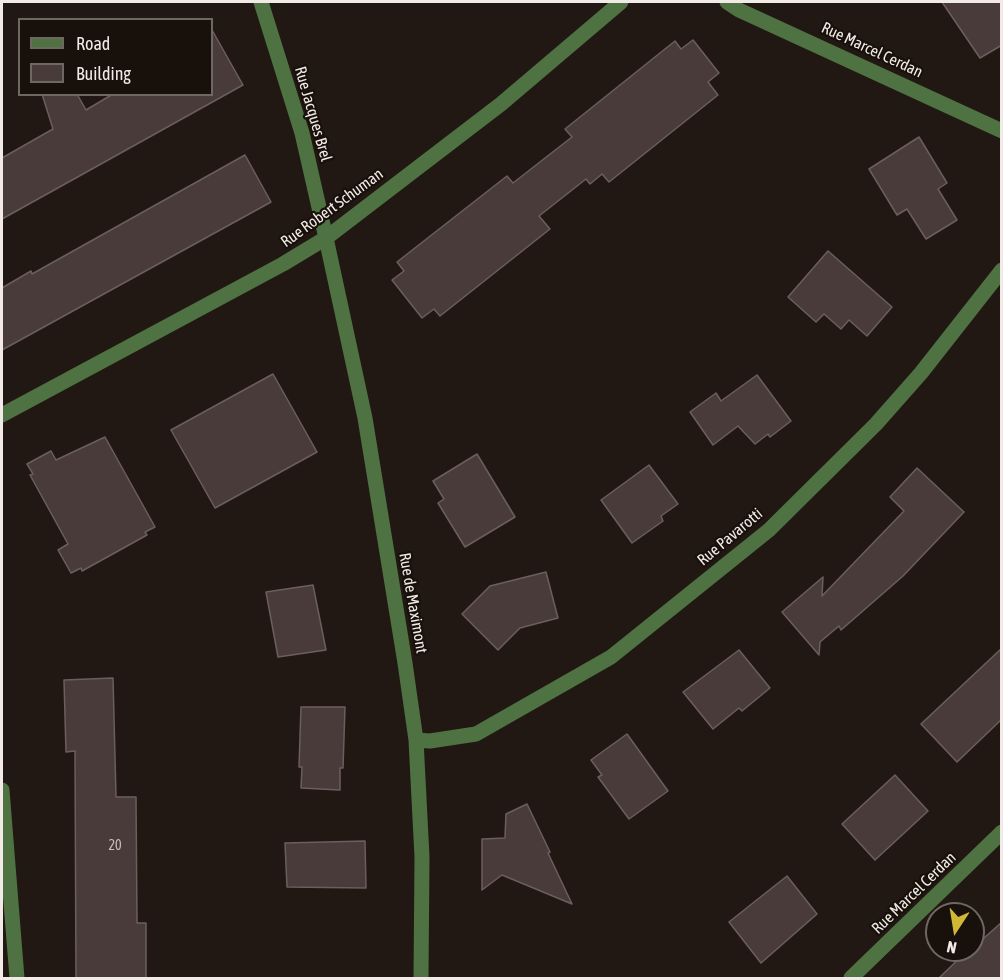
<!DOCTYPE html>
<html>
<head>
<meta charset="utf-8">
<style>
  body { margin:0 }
  #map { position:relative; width:1003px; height:980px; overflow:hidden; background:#221813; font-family:"Asap Condensed",sans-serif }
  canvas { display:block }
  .frame { position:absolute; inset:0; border:3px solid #f1eae6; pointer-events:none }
  .legend { position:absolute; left:18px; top:18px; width:195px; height:78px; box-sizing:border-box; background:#18100a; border:2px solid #6f6762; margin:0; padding:8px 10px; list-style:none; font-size:18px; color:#f1eae6 }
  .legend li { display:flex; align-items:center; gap:12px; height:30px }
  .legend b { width:30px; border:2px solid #6f6762 }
  .north { position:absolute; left:925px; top:902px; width:60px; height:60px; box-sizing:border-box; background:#18100a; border:2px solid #6f6762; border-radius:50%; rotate:192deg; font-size:16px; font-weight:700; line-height:24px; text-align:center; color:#f1eae6 }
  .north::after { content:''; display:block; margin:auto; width:21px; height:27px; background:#d1b736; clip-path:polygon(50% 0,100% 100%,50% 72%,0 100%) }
</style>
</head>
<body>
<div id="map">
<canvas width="1003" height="980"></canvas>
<div class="frame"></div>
<ul class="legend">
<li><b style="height:8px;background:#4f7243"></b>Road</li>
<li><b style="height:16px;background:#483b3a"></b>Building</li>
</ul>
<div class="north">N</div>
</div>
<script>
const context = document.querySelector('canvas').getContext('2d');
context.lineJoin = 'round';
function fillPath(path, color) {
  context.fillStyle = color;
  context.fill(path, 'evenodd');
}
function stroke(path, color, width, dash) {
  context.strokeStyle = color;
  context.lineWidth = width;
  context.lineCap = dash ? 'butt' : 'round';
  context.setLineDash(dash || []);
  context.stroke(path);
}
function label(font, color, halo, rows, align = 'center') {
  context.font = font + ' "Asap Condensed",sans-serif';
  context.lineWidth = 4.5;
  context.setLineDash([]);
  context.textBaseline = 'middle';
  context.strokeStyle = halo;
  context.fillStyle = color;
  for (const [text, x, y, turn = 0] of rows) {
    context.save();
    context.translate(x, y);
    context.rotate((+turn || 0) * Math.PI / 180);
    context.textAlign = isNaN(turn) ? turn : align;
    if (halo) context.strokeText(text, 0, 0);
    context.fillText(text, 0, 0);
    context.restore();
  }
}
const building = new Path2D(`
  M942 2H1002V45L980 58Z
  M212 30 243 85 2 219V158L53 129 42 94H77L86 110 113 94H212Z
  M693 40 719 73 708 82 718 95 609 182 602 174 590 184 586 179 539 216 550 229 440 316 434 309 422 318 392 280 404 271 397 262 507 176 513 183 572 137 565 129 675 41 681 49Z
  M919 137 947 183 938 189 957 220 926 239 907 209 897 215 869 169Z
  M245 155 271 202 2 350V288L31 271 32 274Z
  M828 251 892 307 867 336 849 320 841 329 824 314 816 322 788 297Z
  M273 374 317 452 215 508 171 430Z
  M757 375 791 421 770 437 768 434 755 444 738 426 713 445 690 412 716 393 721 401Z
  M105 437 155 527 145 532 147 535 82 571 81 568 71 573 58 550 68 544 30 475 33 474 27 464 51 451 56 460Z
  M477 454 515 517 465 547 438 503 444 499 433 481Z
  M649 465 678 504 661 516 663 521 632 543 601 500Z
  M917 468 964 512 903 576 841 630 839 626 820 642 819 655 782 612 823 577 822 596 904 511 890 497Z
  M546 572 558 618 520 628 498 650 462 614 490 586Z
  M313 585 326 650 278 657 266 592Z
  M1002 648V719L957 762 921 724Z
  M739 650 770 688 742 711 739 708 713 729 683 692Z
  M113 678 116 797H136L137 923H146V978H76L75 751 66 752 64 680Z
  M301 707H345L343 768H340V790L301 788 302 767H299Z
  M627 734 668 791 629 819 598 777 602 775 591 760Z
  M895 775 928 811 875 860 842 824Z
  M527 804 550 852 548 853 572 904 502 875 482 890V839L505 838 506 814Z
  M365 841 366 888 287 887 285 843Z
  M787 876 817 914 761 963 729 922Z
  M1002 922V978H939L968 950H973V945L982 936 984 938Z`);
fillPath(building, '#483b3a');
stroke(building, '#6d5e5e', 1.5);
stroke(new Path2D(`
  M261 2 302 133 326 238 365 418 405 663 416 740 422 857 421 978
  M727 2 739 10 1002 131
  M2 415 283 264 326 238 501 104 621 2
  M416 740 430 741 476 734 611 657 769 530 876 424 921 373 1002 270
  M2 790 17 978
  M851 978 1002 832`), '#4f7243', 15);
label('14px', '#c7bebb', null, [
  ["20",115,846]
]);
label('16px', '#f1eae6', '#18100a', [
  ["Rue Marcel Cerdan",872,50,25],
  ["Rue Jacques Brel",313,114,74],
  ["Rue Robert Schuman",332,208,-36],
  ["Rue Pavarotti",730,537,-40],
  ["Rue de Maximont",413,603,80],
  ["Rue Marcel Cerdan",914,893,-44]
]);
</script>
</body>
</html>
